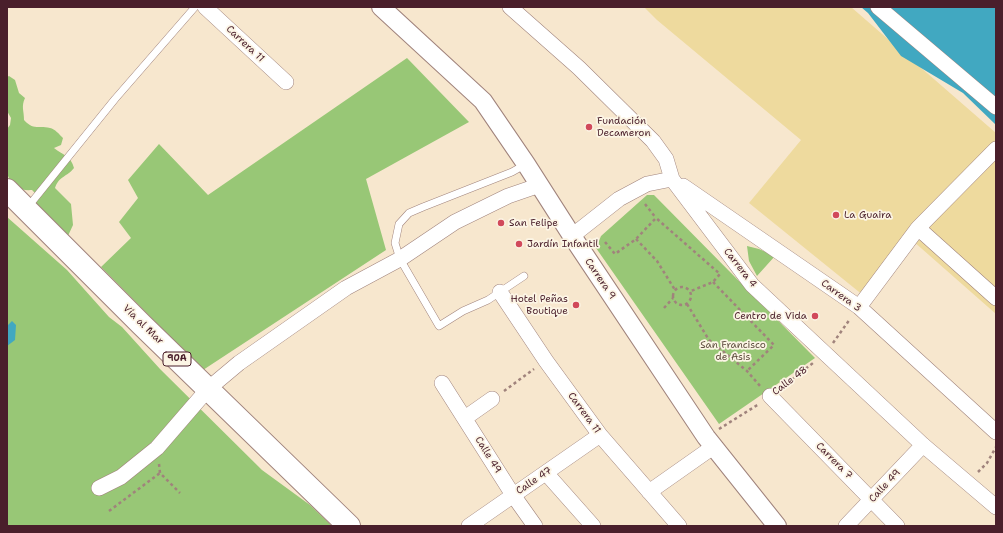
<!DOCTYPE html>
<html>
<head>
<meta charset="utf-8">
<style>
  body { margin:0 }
  #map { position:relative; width:1003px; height:533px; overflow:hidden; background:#f7e7ce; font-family:"Shantell Sans",sans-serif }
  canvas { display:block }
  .frame { position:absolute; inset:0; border:8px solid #4a1f2b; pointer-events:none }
</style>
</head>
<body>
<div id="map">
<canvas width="1003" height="533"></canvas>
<div class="frame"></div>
</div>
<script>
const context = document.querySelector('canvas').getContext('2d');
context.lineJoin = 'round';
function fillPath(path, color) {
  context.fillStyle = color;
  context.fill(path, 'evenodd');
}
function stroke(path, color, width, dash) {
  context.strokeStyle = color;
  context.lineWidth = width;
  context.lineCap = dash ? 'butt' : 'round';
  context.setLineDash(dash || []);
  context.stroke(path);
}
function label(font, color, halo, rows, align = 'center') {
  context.font = font + ' "Shantell Sans",sans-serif';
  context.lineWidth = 3.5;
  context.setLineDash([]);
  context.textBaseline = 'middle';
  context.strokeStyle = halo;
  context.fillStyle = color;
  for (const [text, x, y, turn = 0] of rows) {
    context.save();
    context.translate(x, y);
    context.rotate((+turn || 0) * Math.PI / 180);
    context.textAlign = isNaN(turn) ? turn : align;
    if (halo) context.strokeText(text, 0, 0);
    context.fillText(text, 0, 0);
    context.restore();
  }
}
fillPath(new Path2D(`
  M407 58 469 122 366 179 386 250 203 370 101 267 131 238 119 222 138 198 128 180 159 144 208 195Z
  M9 76 15 80 19 93 25 98C21 107 24 110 24 120 34 131 38 125 50 128 55 129 59 134 63 138L61 145 54 148C63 155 71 156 74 168 67 177 59 176 55 188L71 204 73 225 67 238 32 201 37 195 32 190C20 191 13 187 8 176 5 171 7 137 7 129L10 125 11 118 7 111V77Z
  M647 195H654L815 358 719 424 596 248 601 236Z
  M7 217 67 270 109 317 122 327 160 369 262 470 310 505 332 526H7Z
  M747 246 759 249 775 256 757 276 749 261Z`), '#98c776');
fillPath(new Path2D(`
  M644 7H851L996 133V314L913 241 869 300 749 203 801 140 657 20Z`), '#eeda9e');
fillPath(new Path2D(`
  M861 7H996V125L963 93 901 56 868 13Z
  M12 321 16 325 15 340 7 346V326Z`), '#41a8c1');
const service = new Path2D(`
  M27 208 115 99 195 7
  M524 276 488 300 463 311 439 326 400 259 395 243 399 224 409 213 423 207 512 172 526 164`);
const minor = new Path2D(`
  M205 7 286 82
  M510 7 579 68 653 141 666 159 672 179 752 285 923 445 996 507
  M878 7 996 107
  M683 186 859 307 996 432
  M918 228 996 298
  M572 236 619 199 647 184 672 179
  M500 292 546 361 600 435 679 526
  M859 307 918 228 996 149
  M442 383 513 495 535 526
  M770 396 897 526
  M465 418 492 399
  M546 473 593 526
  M99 488 121 477 157 448 208 389 239 363 346 288 400 259 455 222 508 196 540 185
  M649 492 713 447
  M469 526 600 435
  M846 526 923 445`);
const tertiary = new Path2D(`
  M381 7 483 101 526 164 572 236 706 437 777 526`);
const trunk = new Path2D(`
  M7 190 142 325 349 526`);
stroke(service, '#a0837c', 8);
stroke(minor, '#a0837c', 16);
stroke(tertiary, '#a0837c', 20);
stroke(trunk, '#a0837c', 24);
stroke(new Path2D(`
  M645 204 656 218
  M636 239 657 261 675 290
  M605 242 615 254 636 239 656 218 720 274 713 282 691 291
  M713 282 774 345 747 371
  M673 296a9 9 0 1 1 18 0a9 9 0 1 1-18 0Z
  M687 304 709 340 747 371 760 386
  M664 308 673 298
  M833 343 850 319
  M782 387 813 363
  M504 391 534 369
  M719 429 759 404
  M159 464 160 473 180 493
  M978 472 987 463 996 447
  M109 511 160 473`), '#a0837c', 2.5, [3, 3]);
stroke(service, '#fff', 7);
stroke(minor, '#fff', 15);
stroke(tertiary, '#fff', 18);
stroke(trunk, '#fff', 22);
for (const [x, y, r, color] of [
  [589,127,4,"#d1495b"],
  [836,215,4,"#d1495b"],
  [501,223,4,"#d1495b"],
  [519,244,4,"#d1495b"],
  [576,305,4,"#d1495b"],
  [815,316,4,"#d1495b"]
]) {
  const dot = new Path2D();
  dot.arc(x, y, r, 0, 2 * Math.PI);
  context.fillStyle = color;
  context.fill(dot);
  stroke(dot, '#fcf5e5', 1.5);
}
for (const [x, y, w] of [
  [177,359,28]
]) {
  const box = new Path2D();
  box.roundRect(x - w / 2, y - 7, w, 14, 3);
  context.fillStyle = '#fcf5e5';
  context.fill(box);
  stroke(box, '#4a1f2b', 1);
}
label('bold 9px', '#4a1f2b', null, [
  ["90A",177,359]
]);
label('10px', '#4a1f2b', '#fcf5e5', [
  ["Carrera 11",245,44,43],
  ["Carrera 4",740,268,52],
  ["Carrera 9",600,279,56],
  ["Carrera 3",841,296,36],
  ["Vía al Mar",143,325,44],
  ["Calle 48",790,381,-37],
  ["Carrera 11",584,413,54],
  ["Calle 49",488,455,58],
  ["Carrera 7",834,461,45],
  ["Calle 47",534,481,-34],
  ["Calle 49",885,486,-47]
]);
label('10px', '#4a1f2b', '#fcf5e5', [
  ["Fundación",597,121],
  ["Decameron",597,133],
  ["La Guaira",844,215],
  ["San Felipe",509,223],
  ["Jardín Infantil",527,244],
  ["Hotel Peñas",568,299,"right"],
  ["Boutique",568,311,"right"],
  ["Centro de Vida",807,316,"right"]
], 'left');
label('10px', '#615142', '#fcf5e5', [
  ["San Francisco",733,345],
  ["de Asis",733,357]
]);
</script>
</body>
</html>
